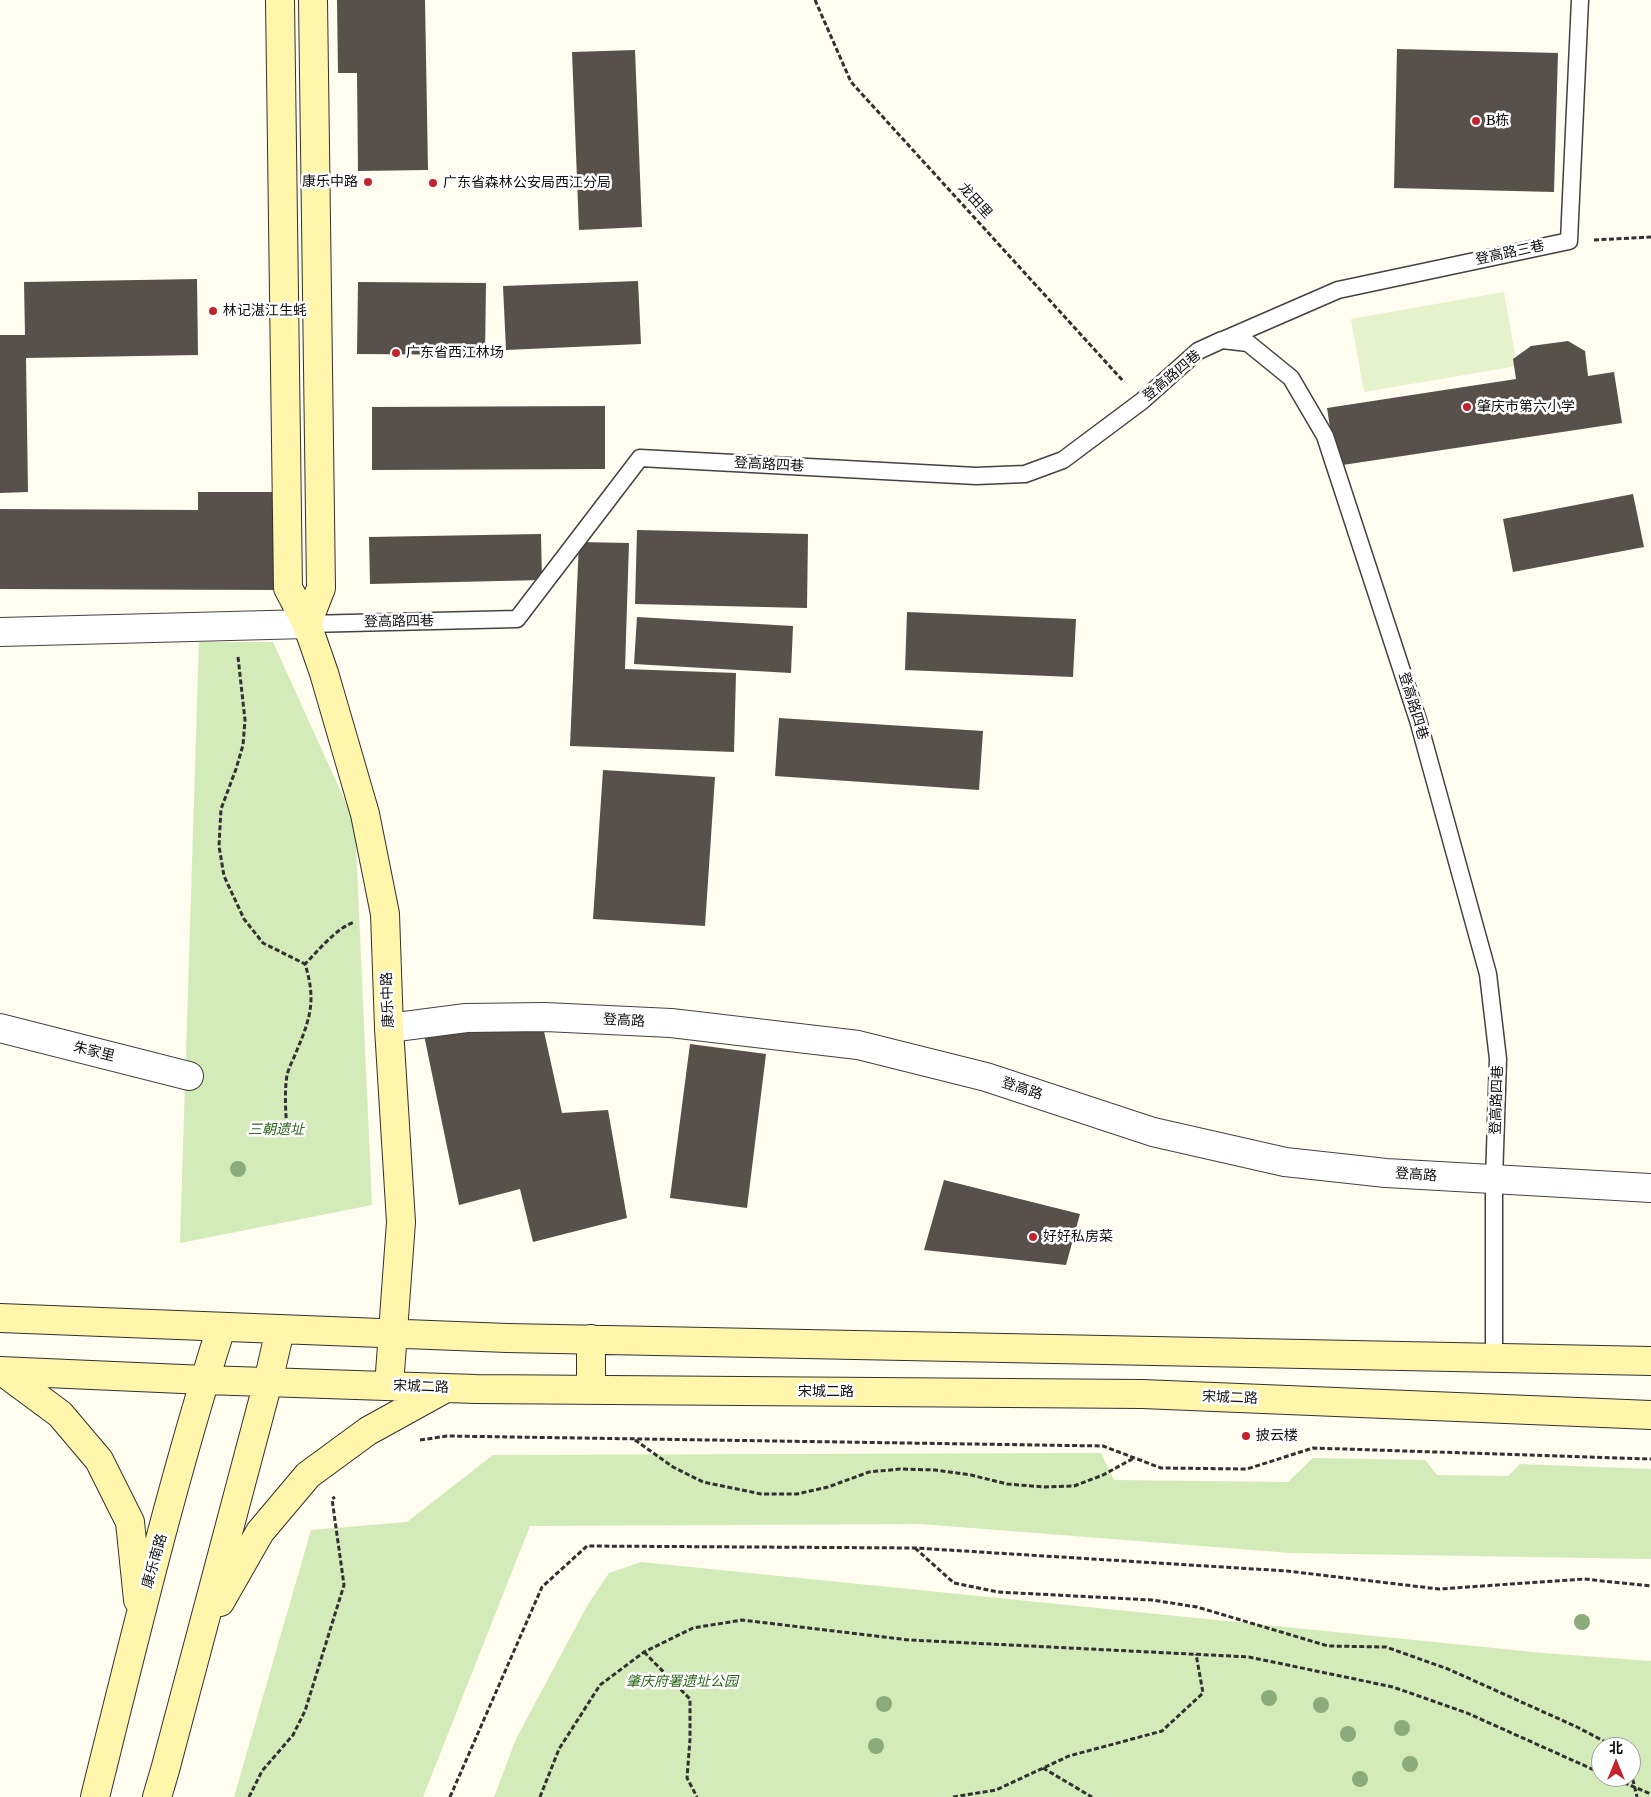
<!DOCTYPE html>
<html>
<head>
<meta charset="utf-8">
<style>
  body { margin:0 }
  #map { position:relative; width:1651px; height:1797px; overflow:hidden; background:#fffcf0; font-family:Merriweather,"Noto Sans SC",serif }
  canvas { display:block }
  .north { position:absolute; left:1591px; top:1737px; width:50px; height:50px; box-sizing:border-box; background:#fff; border:1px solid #9f9f9f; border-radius:50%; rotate:0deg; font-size:14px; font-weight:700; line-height:20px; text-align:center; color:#0f0f0f }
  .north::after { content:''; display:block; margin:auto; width:18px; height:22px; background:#c3232c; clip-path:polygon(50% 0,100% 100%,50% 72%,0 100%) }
</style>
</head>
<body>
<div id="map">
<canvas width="1651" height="1797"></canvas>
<div class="north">北</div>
</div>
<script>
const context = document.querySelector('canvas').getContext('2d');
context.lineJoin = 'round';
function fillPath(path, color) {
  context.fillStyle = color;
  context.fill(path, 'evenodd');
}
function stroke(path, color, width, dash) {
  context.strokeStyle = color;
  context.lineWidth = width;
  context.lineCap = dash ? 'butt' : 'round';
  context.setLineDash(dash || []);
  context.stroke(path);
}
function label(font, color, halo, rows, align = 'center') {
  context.font = font + ' Merriweather,"Noto Sans SC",serif';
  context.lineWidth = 5;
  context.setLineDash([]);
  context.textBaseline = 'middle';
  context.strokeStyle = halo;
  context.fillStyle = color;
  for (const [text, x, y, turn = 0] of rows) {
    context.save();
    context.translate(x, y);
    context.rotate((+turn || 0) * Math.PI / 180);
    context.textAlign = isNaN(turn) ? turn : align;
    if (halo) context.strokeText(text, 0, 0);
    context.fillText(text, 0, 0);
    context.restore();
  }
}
fillPath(new Path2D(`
  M199 642H273L355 823 372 1205 180 1243Z
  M1101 1453 1114 1480 1288 1482 1313 1458 1425 1460 1437 1475 1508 1476 1520 1464 1651 1469V1559L1291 1553 921 1524 530 1526 423 1797H234L311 1530 407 1522 493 1455Z
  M641 1562 1543 1653 1651 1661V1797H494L516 1739 587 1606 609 1573ZM1601 1747H1631V1777H1601Z`), '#d3ebb9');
fillPath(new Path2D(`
  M1504 292 1517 366 1364 392 1351 319Z`), '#e5f2cb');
fillPath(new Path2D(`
  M337 0H425L428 170 358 171 357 73H338Z
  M1397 49 1558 53 1554 192 1394 188Z
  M635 50 642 227 579 230 572 52Z
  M197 279 198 355 26 358 28 492 0 493V335H25L24 282Z
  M638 281 641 344 506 350 503 286Z
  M358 282 486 283 485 355 357 354Z
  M1568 341 1585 351 1588 376 1614 372 1622 423 1336 466 1327 408 1516 379 1513 359 1531 346Z
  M605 406V469L372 470V407Z
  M198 492H279V590L0 589V509L198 510Z
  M1633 494 1644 547 1513 572 1503 519Z
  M637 530 808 534 807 608 635 604Z
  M541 534 542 580 370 584 369 537Z
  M579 542 629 543 625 669 736 673 734 752 570 746Z
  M907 612 1076 619 1073 677 905 670Z
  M637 617 793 626 791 673 634 664Z
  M779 718 983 731 979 790 775 776Z
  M603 770 715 777 705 926 593 919Z
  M543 1027 562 1113 608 1110 627 1218 533 1242 520 1189 459 1205 424 1035Z
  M690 1044 766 1054 747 1208 670 1198Z
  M944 1180 1080 1214 1066 1265 924 1250Z`), '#58504b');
const lane = new Path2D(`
  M1223 340 1338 290 1569 241 1580 0
  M307 624 517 619 640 458 976 476 1025 474 1063 460 1142 401 1198 351 1222 340 1248 343 1291 378 1325 436 1418 720 1488 974 1498 1059 1494 1180V1357`);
const street = new Path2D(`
  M0 632 307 624
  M0 1028 189 1076
  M389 1028 466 1018 545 1017 671 1023 858 1045 986 1077 1153 1132 1285 1162 1386 1173 1651 1188`);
const secondary = new Path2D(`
  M280 0 288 588 307 624 324 673 365 814 385 914 389 1028 401 1222 389 1386
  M307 624 321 588 313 0
  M0 1318 507 1338 1651 1361
  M0 1371 205 1380 476 1389 1142 1394 1651 1415
  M2 1371 60 1414 99 1460 130 1522 138 1600
  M591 1390V1339
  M220 1602 260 1532 308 1475 368 1431 446 1388
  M95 1797C134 1640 172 1482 221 1328
  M157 1797 165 1770 268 1382 280 1330`);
stroke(lane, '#424242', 19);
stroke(street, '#424242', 30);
stroke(secondary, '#313131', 30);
stroke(new Path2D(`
  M815 0 851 82 1124 382
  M1594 240 1651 237
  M238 657 245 720 243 745 236 769 221 809 219 846 224 876 244 919 263 943 305 964
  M287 1133C286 1114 284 1094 287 1075 289 1067 294 1058 297 1050 311 1017 316 999 305 964 318 951 337 927 355 922
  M420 1440 447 1436 1103 1446 1161 1468 1247 1469 1313 1448 1651 1459
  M635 1440 673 1467 703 1482 761 1494H797L828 1487 869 1472 900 1469 935 1470 971 1475 1007 1484 1045 1487 1074 1486 1103 1475 1134 1458
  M915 1548 954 1583 998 1592 1152 1600 1197 1607 1328 1646 1386 1647 1448 1669 1577 1727 1615 1747
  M644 1652 690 1699V1739L687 1778 697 1797
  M1043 1768 1092 1797
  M1631 1772 1637 1797
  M1610 1777 1651 1794
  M249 1797 262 1771 293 1735 305 1711 344 1585 332 1499 335 1497
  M450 1797 542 1587 587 1546 915 1548 1287 1571 1439 1589 1584 1579 1651 1586
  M540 1797 559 1749 600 1685 644 1652 693 1628 742 1620 909 1640 1249 1657 1393 1687 1467 1713 1601 1773
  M953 1797 996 1790 1069 1756 1162 1731 1203 1693 1196 1654`), '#313131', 3, [5, 2.5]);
stroke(lane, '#fff', 16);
stroke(street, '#fff', 28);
stroke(secondary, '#fff5ab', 28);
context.fillStyle = '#8cab7c';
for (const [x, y] of [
  [238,1169],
  [1582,1622],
  [1269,1698],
  [884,1704],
  [1321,1705],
  [1402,1728],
  [1348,1734],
  [876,1746],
  [1410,1764],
  [1360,1779]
]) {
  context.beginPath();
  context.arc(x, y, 8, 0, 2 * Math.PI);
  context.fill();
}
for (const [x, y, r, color] of [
  [1476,121,5,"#c3232c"],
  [368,182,5,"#c3232c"],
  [433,183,5,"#c3232c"],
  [213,311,5,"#c3232c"],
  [396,353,5,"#c3232c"],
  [1467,407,5,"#c3232c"],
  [1033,1237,5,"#c3232c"],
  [1246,1436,5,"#c3232c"]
]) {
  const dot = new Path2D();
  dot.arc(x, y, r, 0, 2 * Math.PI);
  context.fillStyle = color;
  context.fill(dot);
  stroke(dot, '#fff', 2);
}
label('14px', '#0f0f0f', '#fff', [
  ["B栋",1486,121],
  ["康乐中路",358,182,"right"],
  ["广东省森林公安局西江分局",443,183],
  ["林记湛江生蚝",223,311],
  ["广东省西江林场",406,353],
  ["肇庆市第六小学",1477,407],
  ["好好私房菜",1043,1237],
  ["披云楼",1256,1436]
], 'left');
label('14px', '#0f0f0f', '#fff', [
  ["龙田里",975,201,48],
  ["登高路三巷",1510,253,-12],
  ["登高路四巷",1172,376,-40],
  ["登高路四巷",769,465,3],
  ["登高路四巷",399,622,-1],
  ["登高路四巷",1413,706,73],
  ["康乐中路",388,1000,-92],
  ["登高路",624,1021,3],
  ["朱家里",94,1052,14],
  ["登高路",1022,1089,18],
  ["登高路四巷",1497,1100,-88],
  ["登高路",1416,1175,4],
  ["宋城二路",421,1387,2],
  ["宋城二路",826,1392],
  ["宋城二路",1230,1398,2],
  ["康乐南路",155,1561,-74]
]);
label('italic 14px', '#2e691d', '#fff', [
  ["三朝遗址",276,1130],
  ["肇庆府署遗址公园",682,1682]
]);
</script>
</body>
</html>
